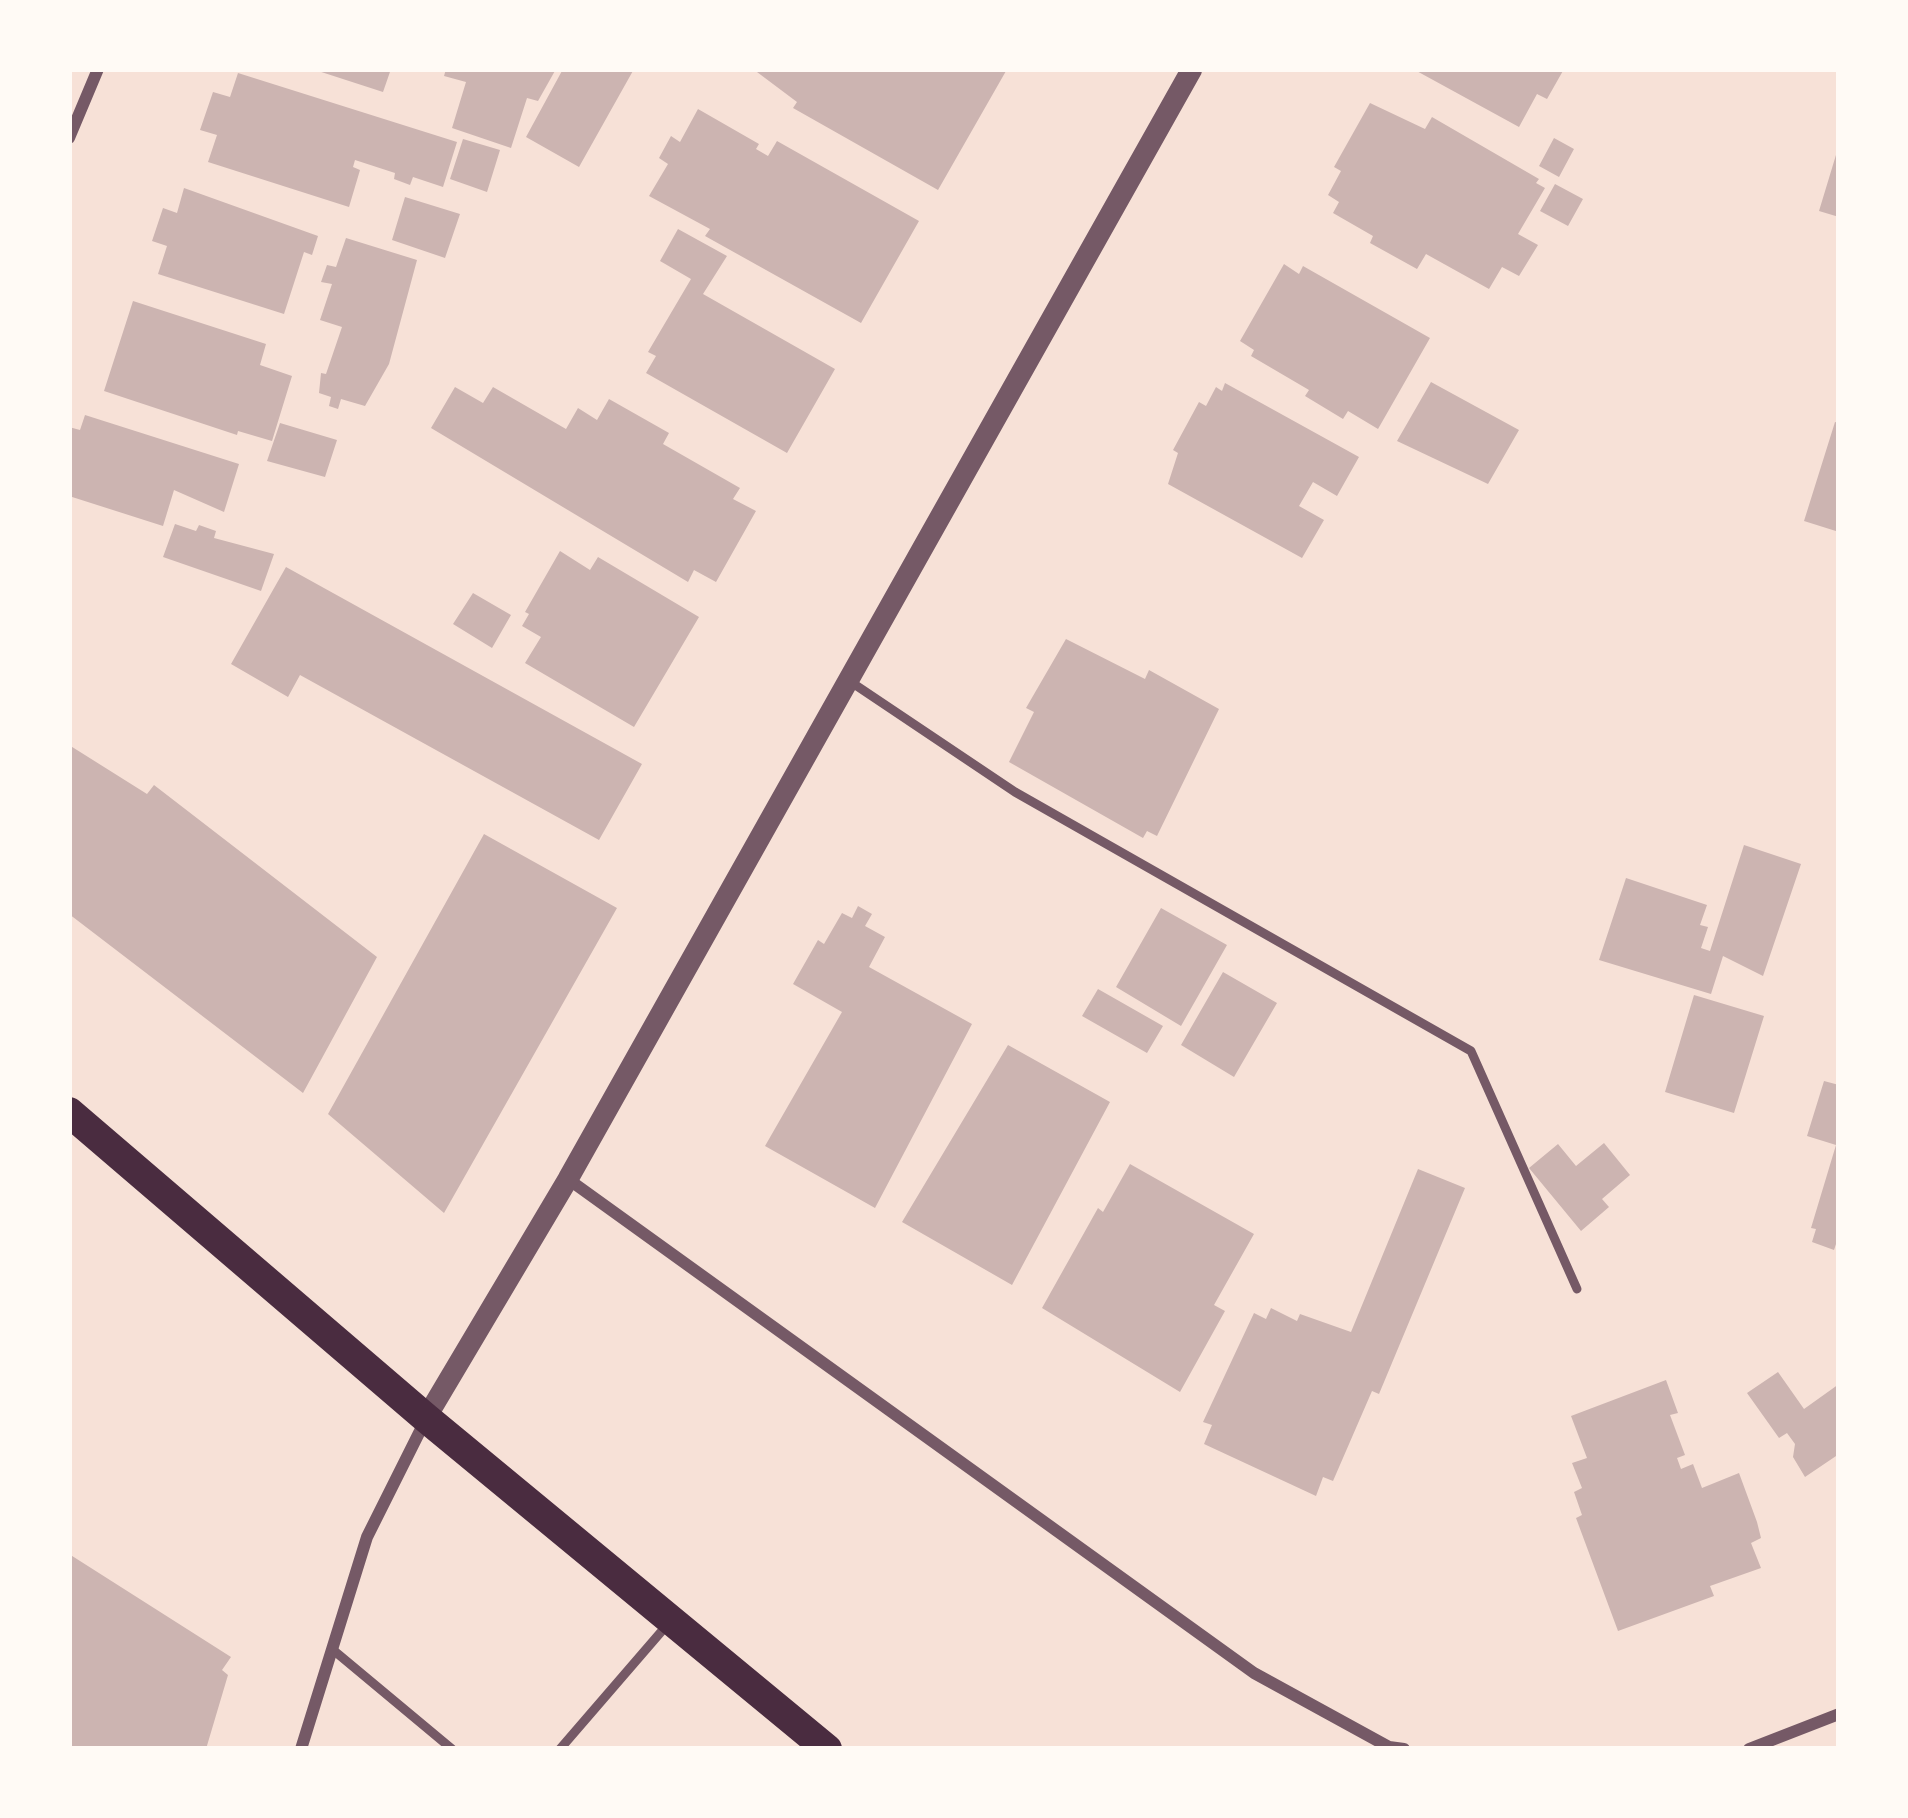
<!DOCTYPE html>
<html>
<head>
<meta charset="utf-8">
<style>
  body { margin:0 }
  #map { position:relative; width:1908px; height:1818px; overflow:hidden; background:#f7e1d7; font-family:"Source Sans 3",sans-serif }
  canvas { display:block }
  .frame { position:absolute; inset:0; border:72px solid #fffaf5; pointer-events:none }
</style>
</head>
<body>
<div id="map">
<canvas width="1908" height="1818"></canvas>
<div class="frame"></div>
</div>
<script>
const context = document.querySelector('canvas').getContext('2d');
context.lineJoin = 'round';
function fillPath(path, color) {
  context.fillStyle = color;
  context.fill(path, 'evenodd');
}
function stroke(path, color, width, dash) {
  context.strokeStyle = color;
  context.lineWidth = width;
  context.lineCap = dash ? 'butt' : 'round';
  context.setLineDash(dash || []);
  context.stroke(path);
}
fillPath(new Path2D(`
  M312 69H391L383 92Z
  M446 69H556L538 101 527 98 511 148 452 128 466 82 444 76Z
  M563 69H634L579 167 526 137Z
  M753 69H1002L1006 71 938 190 793 108 797 102Z
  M1413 69H1564L1547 99 1537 94 1519 127Z
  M238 73 457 142 443 187 413 177 410 185 394 179 395 173 355 160 353 167 360 170 349 207 208 162 217 135 200 130 213 92 230 97Z
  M1370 103 1425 129 1432 117 1539 179 1536 183 1545 188 1518 234 1538 245 1519 276 1502 267 1489 289 1426 254 1417 269 1370 243 1373 236 1333 213 1339 202 1328 195 1341 171 1334 167Z
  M698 109 759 144 756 149 768 156 777 141 919 221 861 323 705 236 710 229 649 196 668 164 659 158 671 136 680 142Z
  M1554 138 1574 149 1559 177 1539 166Z
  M463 139 500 150 487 192 450 179Z
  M1839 145V217L1819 211Z
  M1555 184 1583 199 1568 226 1540 211Z
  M184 188 318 236 312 255 304 252 284 314 158 274 167 246 152 241 163 208 177 213Z
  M405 197 460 214 445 258 392 240Z
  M678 229 727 256 703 294 835 369 787 453 646 373 656 356 648 352 691 279 660 261Z
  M346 238 417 260 389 364 365 406 341 399 338 409 329 406 331 397 319 393 321 373 326 374 342 327 320 320 332 284 321 282 327 265 336 267Z
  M1284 264 1299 274 1303 266 1430 338 1378 429 1348 411 1343 419 1305 396 1309 390 1251 356 1254 350 1240 341Z
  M133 301 266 344 260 365 292 376 272 441 238 431 237 435 104 391Z
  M1431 382 1519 430 1488 484 1397 441Z
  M1225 383 1359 457 1337 496 1313 482 1299 506 1324 520 1302 558 1168 484 1178 453 1173 450 1199 402 1206 406 1216 387 1222 391Z
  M455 387 483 403 493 387 566 429 578 408 597 420 609 399 669 433 663 444 740 488 733 499 756 511 716 582 694 570 688 582 431 428Z
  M85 415 239 464 224 512 174 490 163 526 69 496V427L80 430Z
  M1835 422 1839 423V532L1804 521Z
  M280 423 337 440 325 477 267 461Z
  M175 524 196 531 199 525 216 531 214 538 274 554 261 591 163 557Z
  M560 551 590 570 598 557 699 617 634 727 525 663 541 637 522 626 529 614 525 612Z
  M286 567 642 764 599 840 300 675 288 697 231 664Z
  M473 593 511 615 492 648 453 624Z
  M1066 639 1145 679 1149 670 1219 709 1157 836 1147 831 1143 838 1009 762 1034 712 1026 708Z
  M69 745 147 794 154 785 377 957 303 1093 69 914Z
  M484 834 617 908 444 1213 328 1114Z
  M1744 845 1801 864 1763 976 1723 956 1711 994 1599 960 1626 878 1707 905 1700 925 1708 927 1701 948 1710 951Z
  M858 906 872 914 865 926 885 937 869 967 972 1024 875 1208 765 1146 842 1012 793 984 818 940 824 944 842 913 852 918Z
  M1161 908 1227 945 1181 1026 1116 987Z
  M1223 972 1277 1003 1234 1077 1181 1045Z
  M1098 989 1163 1026 1147 1053 1082 1016Z
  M1694 995 1764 1016 1734 1113 1665 1092Z
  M1008 1045 1110 1102 1012 1285 902 1222Z
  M1824 1081 1839 1085V1235L1834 1250 1812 1242 1816 1229 1811 1228 1836 1145 1807 1136Z
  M1604 1143 1630 1175 1602 1199 1609 1207 1581 1231 1529 1168 1558 1144 1576 1166Z
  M1130 1164 1254 1234 1214 1305 1225 1311 1180 1392 1042 1308 1098 1208 1103 1212Z
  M1418 1169 1465 1188 1379 1394 1372 1391 1333 1481 1323 1477 1316 1496 1204 1444 1212 1425 1203 1422 1254 1313 1266 1319 1271 1308 1297 1321 1300 1314 1351 1332Z
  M1778 1372 1804 1409 1839 1384V1454L1805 1477 1793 1457 1795 1444 1787 1433 1779 1438 1747 1393Z
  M1666 1380 1678 1413 1670 1415 1685 1455 1677 1458 1681 1469 1693 1464 1702 1488 1739 1473 1757 1522 1761 1538 1751 1543 1761 1568 1710 1586 1714 1596 1618 1631 1576 1518 1582 1515 1574 1492 1582 1488 1572 1463 1587 1458 1571 1416Z
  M69 1554 231 1657 222 1670 228 1675 206 1749 69 1746Z`), '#ccb4b1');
stroke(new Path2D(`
  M848 680 1015 792 1471 1051 1577 1289
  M332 1649 452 1749
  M560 1749 667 1625`), '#755966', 9);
stroke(new Path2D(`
  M69 138 98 69
  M568 1179 1254 1673 1389 1747 1404 1749
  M301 1749 367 1537 426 1419
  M1749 1749 1839 1714`), '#755966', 12);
stroke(new Path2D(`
  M426 1418 568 1179 1192 69`), '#755966', 21);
stroke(new Path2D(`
  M69 1112 426 1418 827 1749`), '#4a2c40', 30);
</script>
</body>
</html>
